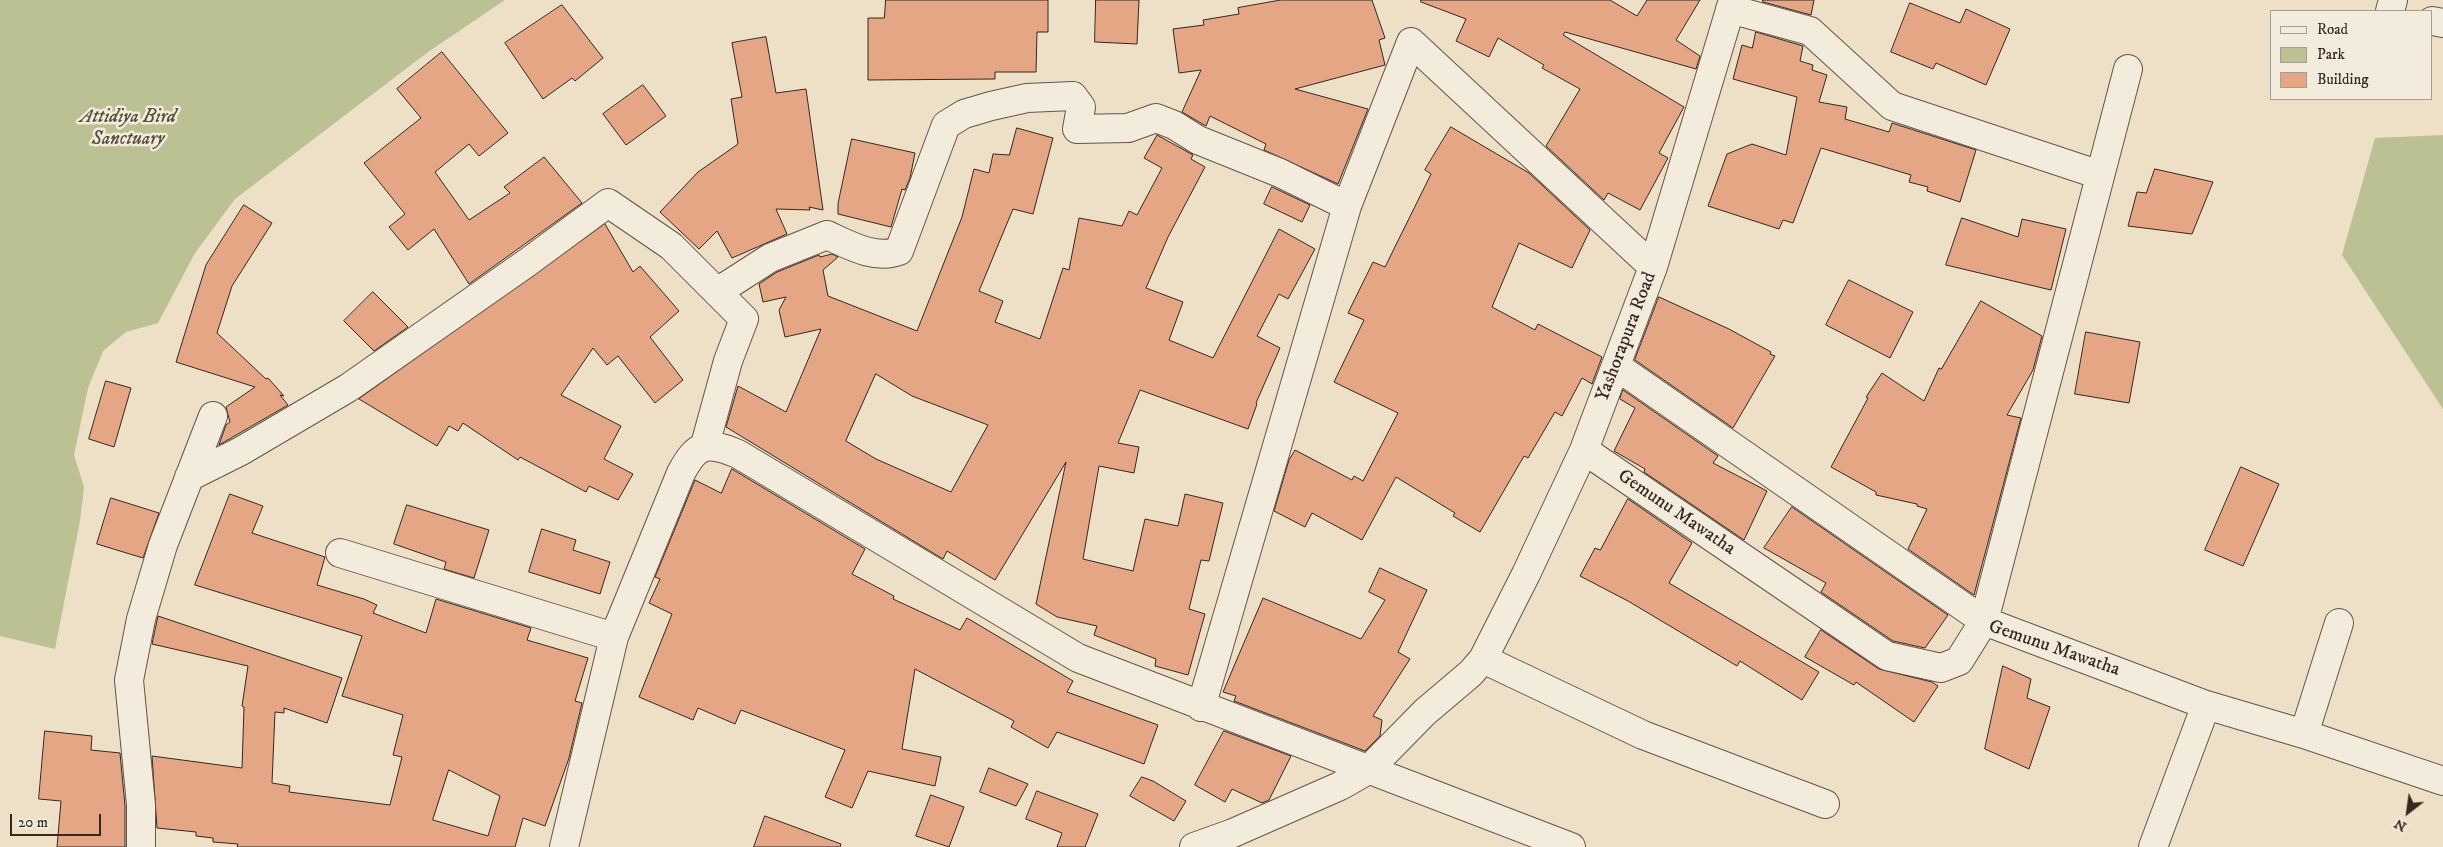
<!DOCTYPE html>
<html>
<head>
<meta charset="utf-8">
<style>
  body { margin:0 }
  #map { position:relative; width:2443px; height:847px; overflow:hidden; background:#ede0c7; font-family:"IM FELL DW Pica",serif }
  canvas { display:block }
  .legend { position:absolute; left:2270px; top:10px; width:162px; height:90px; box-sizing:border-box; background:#f3ebdb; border:1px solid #a79d90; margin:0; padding:6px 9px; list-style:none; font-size:15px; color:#362720 }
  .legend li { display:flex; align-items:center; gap:10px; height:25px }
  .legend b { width:25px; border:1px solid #a79d90 }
  .north { position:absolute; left:2383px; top:787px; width:50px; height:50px; -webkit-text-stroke:4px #f3ebdb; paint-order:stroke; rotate:210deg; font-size:14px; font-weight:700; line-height:20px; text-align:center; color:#362720 }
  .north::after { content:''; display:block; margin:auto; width:18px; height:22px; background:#362720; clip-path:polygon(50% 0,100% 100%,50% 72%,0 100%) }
  .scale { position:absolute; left:10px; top:814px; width:91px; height:22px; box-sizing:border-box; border:2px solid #362720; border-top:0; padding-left:6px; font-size:15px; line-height:18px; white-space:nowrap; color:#362720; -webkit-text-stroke:4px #f3ebdb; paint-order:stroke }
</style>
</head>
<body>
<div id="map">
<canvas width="2443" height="847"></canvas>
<ul class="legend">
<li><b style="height:6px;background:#f3ebdb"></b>Road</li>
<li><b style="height:14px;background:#bbc193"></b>Park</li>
<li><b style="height:14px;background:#e5a686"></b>Building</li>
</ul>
<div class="north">N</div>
<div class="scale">20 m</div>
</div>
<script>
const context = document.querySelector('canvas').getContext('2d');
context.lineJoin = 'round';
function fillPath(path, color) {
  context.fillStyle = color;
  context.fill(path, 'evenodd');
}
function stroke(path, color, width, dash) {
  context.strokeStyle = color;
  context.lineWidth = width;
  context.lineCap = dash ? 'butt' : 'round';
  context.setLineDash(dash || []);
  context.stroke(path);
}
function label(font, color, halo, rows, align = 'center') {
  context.font = font + ' "IM FELL DW Pica",serif';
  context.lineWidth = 5;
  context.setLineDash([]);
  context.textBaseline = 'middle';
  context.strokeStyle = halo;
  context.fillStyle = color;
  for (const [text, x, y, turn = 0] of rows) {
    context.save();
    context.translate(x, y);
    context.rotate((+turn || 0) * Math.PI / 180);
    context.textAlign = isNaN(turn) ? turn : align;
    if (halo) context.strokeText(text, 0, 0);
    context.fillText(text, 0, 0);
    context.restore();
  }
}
fillPath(new Path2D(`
  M0 0H505L428 52 235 199 195 253 158 323 126 332 103 351 88 388 74 455 84 487 80 521 55 649 0 636Z
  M2443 135V409L2342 255 2375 138Z`), '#bbc193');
const building = new Path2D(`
  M886 0H1048V32H1037L1036 72H995V79L868 80V18H884Z
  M1096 0H1139L1137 44 1095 42Z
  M1281 0H1372L1385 38 1379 40 1385 65 1295 89 1368 109 1338 184 1264 150 1266 144 1210 116 1206 126 1182 112 1201 70 1179 73 1173 29 1204 25 1203 20 1239 14 1238 8Z
  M1421 0H1610L1637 16 1647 0H1700L1676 40 1700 56 1696 69 1565 32 1563 35 1684 107 1659 153 1668 158 1640 210 1608 193 1604 200 1546 146 1580 89 1542 68 1544 65 1498 38 1489 57 1456 41 1466 19 1421 2Z
  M1763 0H1814L1811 15 1763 2Z
  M1910 3 1960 23 1966 9 2010 29 1986 85 1936 63 1933 69 1891 52Z
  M562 5 603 58 575 81 572 78 543 99 505 43Z
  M1756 32 1803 46 1800 61 1813 65 1812 70 1827 75 1819 102 1847 107 1845 119 1889 132 1892 123 1976 150 1960 202 1927 191 1928 187 1909 182 1911 175 1821 148 1793 223 1783 220 1779 229 1708 206 1727 154 1752 144 1786 155 1797 97 1733 79 1742 45 1752 48Z
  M766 37 776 93 806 89 823 210 809 207 810 210 776 209 787 234 732 258 717 231 699 249 660 212 698 172 738 144 731 99 742 97 732 43Z
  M442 52 508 133 479 156 469 144 435 172 469 220 510 193 504 187 544 157 582 203 469 284 434 229 408 250 389 227 405 214 364 163 421 118 397 89Z
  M643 85 666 116 626 145 603 114Z
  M1451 127 1529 173 1590 230 1572 268 1519 243 1492 307 1535 330 1538 324 1602 357 1592 384 1582 378 1562 416 1555 412 1528 458 1524 456 1480 532 1453 516 1455 513 1396 477 1362 540 1312 513 1305 527 1274 511 1289 460 1295 450 1352 480 1354 476 1363 481 1398 413 1334 382 1364 320 1348 313 1373 262 1385 267 1431 174 1425 170Z
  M1017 128 1053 138 1033 214 1013 209 979 291 1003 301 995 322 1040 339 1063 268 1069 270 1079 218 1122 226 1129 211 1137 215 1162 168 1144 158 1157 135 1193 155 1191 159 1205 167 1168 237 1146 288 1183 302 1169 340 1213 358 1279 229 1315 249 1288 299 1279 294 1257 336 1280 348 1256 403 1257 404 1248 429 1140 390 1118 443 1139 447 1134 473 1099 466 1083 559 1133 571 1145 519 1178 526 1185 494 1223 503 1209 561 1201 560 1189 609 1205 614 1188 675 1155 666 1156 659 1094 635 1097 626 1057 617 1036 604 1066 462 995 580 947 551 943 559 726 427 738 386 786 412 821 329 785 337 779 310 786 297 763 302 759 284 777 272 819 255 820 257 832 254 838 257 823 270 828 296 917 331 962 217 974 169 989 173 993 154 1009 155ZM876 374 912 396 988 425 951 492 876 459 846 441Z
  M852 139 915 153 910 178 905 190 902 189 891 227 838 214V204Z
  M2155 169 2213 182 2192 234 2128 226 2137 192 2146 193Z
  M1272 187 1310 205 1302 222 1264 204Z
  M244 205 272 223 232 286 217 333 266 379 268 378 284 396 280 395 288 405 219 445 226 425 230 422 226 407 255 387 176 362 206 265Z
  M1962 218 2018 237 2022 219 2066 229 2051 290 1946 265Z
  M605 224 633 272 640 266 679 311 650 337 683 380 655 403 618 356 607 365 593 348 561 395 621 426 604 459 633 474 618 500 589 486 586 492 520 457 518 460 463 423 458 431 449 426 437 446 359 399Z
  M1849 280 1913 312 1890 358 1826 325Z
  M373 292 408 327 374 351 344 321Z
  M1659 297 1729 329 1771 352 1770 354 1775 356 1733 428 1635 360Z
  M1981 301 2042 336 2033 370 2007 415 2021 418 1974 595 1908 549 1927 509 1917 506V504L1876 495V492L1831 467 1868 398 1866 397 1882 373 1924 401 1939 368 1941 369Z
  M2086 332 2140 342 2129 403 2075 394Z
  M106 381 131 388 114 447 89 439Z
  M1623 390 1718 456 1713 463 1767 491 1744 540 1644 472 1645 469 1614 451 1635 408 1620 399Z
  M2241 467 2279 484 2243 566 2205 550Z
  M732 469 865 549 852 574 894 596 893 599 960 630 967 618 1073 681 1067 692 1158 725 1144 764 1057 732 1048 748 1011 727 1014 721 915 669 902 749 941 757 935 786 868 771 852 808 825 797 845 750 741 710 735 724 698 708 693 720 639 697 672 614 649 603 660 579 655 577 695 480 721 493Z
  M230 494 263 506 252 533 325 557 317 585 364 599 377 605 373 613 426 633 436 599 531 628 527 640 588 658 575 701 582 703 569 758 545 826 523 818 515 847H237L238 844 213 842V838L196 836V832L157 828 152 756 242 768 244 707 242 706 248 666 152 644 158 616 342 678 327 723 284 708V713L275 712 272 783 290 786 289 792 390 805 402 757 393 755 403 715 342 696 362 636 195 585ZM449 770 500 796 488 836 433 820Z
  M111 498 159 513 143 558 97 544Z
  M1628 499 1692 543 1669 583 1819 672 1802 700 1740 661 1737 666 1628 601 1580 576 1595 548 1600 550Z
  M407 505 489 530 474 578 444 569 446 562 394 544Z
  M1792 507 1948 615 1925 648 1893 641 1821 592 1826 583 1764 548Z
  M542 529 576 540 573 550 610 562 600 594 529 572Z
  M1380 568 1427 590 1398 652 1410 659 1373 716 1382 720 1380 736 1365 751 1234 701 1236 696 1223 692 1263 598 1361 639 1385 600 1369 592Z
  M1821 630 1879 669 1932 682 1938 686 1914 722 1856 682 1854 685 1805 657Z
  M2003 666 2031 679 2027 698 2050 707 2029 769 1985 749Z
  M45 731 92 736 91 750 120 753 125 806V847H57L61 801 39 799Z
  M1224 731 1291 756 1269 800 1262 803 1232 789 1225 802 1195 785Z
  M989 768 1028 784 1016 806 980 792Z
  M1142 777 1153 781 1186 801 1174 821 1130 796Z
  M1037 791 1098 814 1085 847H1057L1062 833 1026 819Z
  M931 795 964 807 949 847 916 836Z
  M765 816 841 844 840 847H754Z`);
fillPath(building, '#e5a686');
stroke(building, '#362720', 1);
const street = new Path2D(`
  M1730 9 1810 31 1892 106 2100 175
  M2390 11 2393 0
  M2432 21 2443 23
  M717 292 770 258 827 235C849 245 875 260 899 251L946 125 964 114 991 106 1027 98 1073 96 1081 107 1077 129 1128 128 1156 118 1174 125 1198 140 1280 173 1347 206
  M1616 366 1984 621 2128 69
  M1584 450 1887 656 1941 668 1959 661 1984 621 2206 705 2304 734 2443 781
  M189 477 241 451 348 388 528 262 608 203 671 246 744 319 728 361 705 445
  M340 553 614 637
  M1483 659 1526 574 1584 450 1653 267 1733 0
  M1201 707 1347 206 1411 42 1653 267
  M2304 734 2339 623
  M141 847V805L129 680 141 619 163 545 213 416
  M564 847 614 637 681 473C697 443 707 441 738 454L1078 658 1571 847
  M1194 847 1233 833 1340 786 1368 770 1425 712 1471 673 1483 659 1643 735 1825 804
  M2153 847 2206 705`);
stroke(street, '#64554a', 30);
stroke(street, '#f3ebdb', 28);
label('italic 19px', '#574e3d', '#f3ebdb', [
  ["Attidiya Bird",128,118],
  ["Sanctuary",128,140]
]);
label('19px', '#362720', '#f3ebdb', [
  ["Yashorapura Road",1627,337,-69],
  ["Gemunu Mawatha",1676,513,34],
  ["Gemunu Mawatha",2054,649,19]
]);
</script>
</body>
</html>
